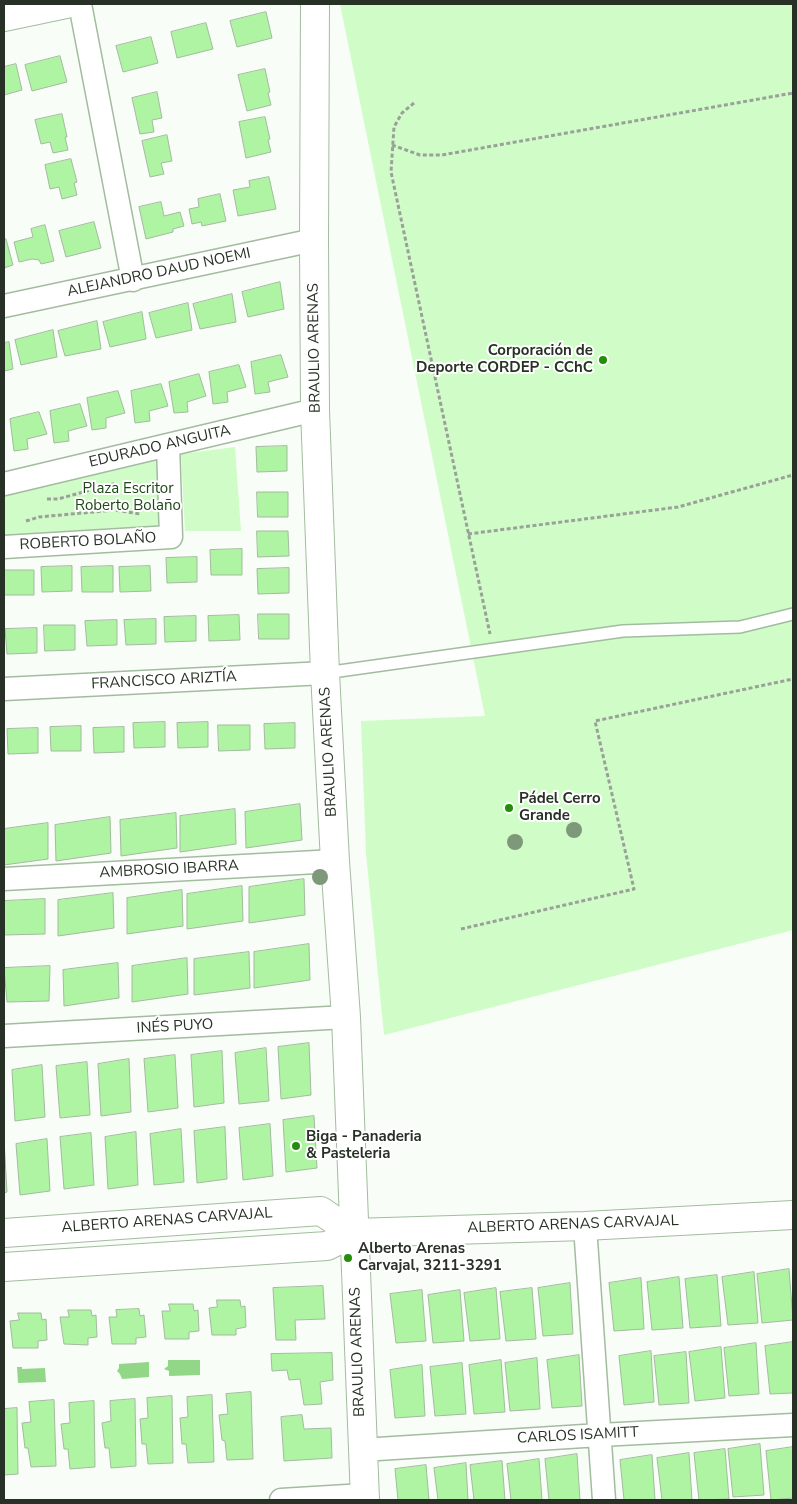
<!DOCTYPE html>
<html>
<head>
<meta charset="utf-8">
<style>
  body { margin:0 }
  #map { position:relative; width:797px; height:1504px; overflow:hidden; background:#f8fdf7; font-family:"Nunito Sans",sans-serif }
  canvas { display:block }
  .frame { position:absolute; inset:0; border:5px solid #273125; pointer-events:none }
</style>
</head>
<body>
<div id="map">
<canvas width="797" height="1504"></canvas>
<div class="frame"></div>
</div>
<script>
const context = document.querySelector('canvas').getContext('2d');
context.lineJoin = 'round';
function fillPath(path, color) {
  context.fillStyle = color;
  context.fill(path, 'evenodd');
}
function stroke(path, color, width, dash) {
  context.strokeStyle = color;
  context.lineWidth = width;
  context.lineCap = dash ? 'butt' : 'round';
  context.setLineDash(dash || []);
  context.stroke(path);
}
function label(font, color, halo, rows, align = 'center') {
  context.font = font + ' "Nunito Sans",sans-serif';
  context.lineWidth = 4;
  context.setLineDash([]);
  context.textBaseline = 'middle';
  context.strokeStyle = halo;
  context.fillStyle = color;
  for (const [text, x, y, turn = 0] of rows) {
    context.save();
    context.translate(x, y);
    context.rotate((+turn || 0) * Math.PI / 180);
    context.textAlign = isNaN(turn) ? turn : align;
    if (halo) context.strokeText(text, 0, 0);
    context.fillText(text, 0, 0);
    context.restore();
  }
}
fillPath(new Path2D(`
  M340 4H793V930L384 1035 366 853 361 721 485 716Z
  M235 447 241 531H185L181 454Z
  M162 453 165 532 4 541V490Z`), '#d0fcc8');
fillPath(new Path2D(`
  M168 1360H200V1375L169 1376V1371L164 1369 168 1366Z
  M149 1362V1377L122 1379 120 1374 117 1371 119 1368V1364Z
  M17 1367H22V1369L45 1368 46 1382 18 1383Z`), '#92d687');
const building = new Path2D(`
  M266 12 272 38 237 47 230 21Z
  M206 23 213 49 177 58 171 32Z
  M151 37 158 63 123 72 116 46Z
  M60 56 67 82 32 91 25 65Z
  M16 64 22 90 4 95V67Z
  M265 69 270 92 268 93 271 105 247 111 238 75Z
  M157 92 162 118 152 120 154 132 140 134 132 98Z
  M62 114 67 137H65L68 150 53 153 50 142 41 144 35 120Z
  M265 117 270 139 268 140 271 152 246 158 239 122Z
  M167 135 172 161 161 163 164 174 150 177 142 141Z
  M71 159 77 182 74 183 77 195 62 199 59 187 50 189 45 165Z
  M269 177 276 209 238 216 233 190 250 187 249 181Z
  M220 194 226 221 202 226 201 222 192 224 189 209 199 207 198 199Z
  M161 202 164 216 180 212 184 226 173 229V232L146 239 139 207Z
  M94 222 101 248 66 257 59 231Z
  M45 225 54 261 41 264 39 260 32 259 19 262 14 242 33 237 31 229Z
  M6 239 13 265 4 268V240Z
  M280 282 284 309 248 317 242 292Z
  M232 294 236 322 200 329 193 304Z
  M188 303 192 330 156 338 149 313Z
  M142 312 146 339 110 347 103 322Z
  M97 321 101 349 65 356 58 331Z
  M53 330 57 357 21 365 15 340Z
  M9 342 13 369 4 371V343Z
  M281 355 288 377 268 382 270 392 255 394 251 362Z
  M239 365 246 387 227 392 228 402 213 404 209 372Z
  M199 374 206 396 187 402 188 412 174 413 169 382Z
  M161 384 168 406 149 411 150 421 135 423 131 391Z
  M118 391 125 413 106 418V428L92 430 87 398Z
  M80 404 87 426 68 431 69 441 54 443 50 411Z
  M39 412 47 434 27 439 28 449 14 451 10 419Z
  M287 446V471L257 472 256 447Z
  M257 492H288V517H258Z
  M257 531H288L289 556 258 557Z
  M242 549V575H211L210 550Z
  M197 557V582L167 583 166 558Z
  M72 566V591L42 592 41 567Z
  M113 566V592H82L81 567Z
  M150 566 151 591 120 592 119 567Z
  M289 568V593L258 594 257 569Z
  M4 570H34V595H4Z
  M258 614H289V639H259Z
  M239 615 240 640 209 641 208 616Z
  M196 616V641L165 642 164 617Z
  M156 619V644L126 645 124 620Z
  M117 620V645L87 646 85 621Z
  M44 625H75V650L45 651Z
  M37 628V653L7 654 5 629Z
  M165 722V747L134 748 133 723Z
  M208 722V747L178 748 177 723Z
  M295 723V748L265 749 264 724Z
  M218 725H250V750L219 751Z
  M81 726V751H51L50 727Z
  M124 727V752L94 753 93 728Z
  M38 728V753L8 754 7 729Z
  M300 804 302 840 246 848 245 812Z
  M235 809 236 844 180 852V816Z
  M176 813 177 848 121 856 120 820Z
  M110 817 111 853 56 861 55 825Z
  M48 823V859L4 865V829Z
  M304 879 305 915 249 923V887Z
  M242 886 243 921 187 929V894Z
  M182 890 183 926 127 934V898Z
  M113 893 114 928 58 936V900Z
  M45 899V934L4 935V901Z
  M309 944 310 980 254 988V952Z
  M249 952 250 988 194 995V959Z
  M187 958 188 994 132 1002V966Z
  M118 963 119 998 64 1006 63 970Z
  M50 966 49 1001 7 1002 4 968Z
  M309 1043 311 1095 281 1099 278 1047Z
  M266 1048 269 1101 239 1104 235 1053Z
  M222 1051 224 1103 194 1107 191 1055Z
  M175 1055 178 1108 148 1112 144 1059Z
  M129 1059 131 1112 101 1116 98 1064Z
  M87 1062 90 1115 60 1118 56 1066Z
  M42 1065 45 1117 15 1121 12 1070Z
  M314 1116 317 1168 286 1172 283 1120Z
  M270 1124 273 1176 243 1180 239 1128Z
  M225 1127 227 1179 197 1183 194 1131Z
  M181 1129 184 1182 154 1185 150 1134Z
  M136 1132 138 1185 108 1189 105 1137Z
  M91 1133 94 1185 64 1189 60 1137Z
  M47 1139 50 1191 20 1195 16 1144Z
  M4 1140 7 1192 4 1193Z
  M789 1269 793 1320 762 1323 757 1274Z
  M754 1272 758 1323 728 1325 722 1277Z
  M717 1275 721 1326 690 1328 685 1279Z
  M679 1277 683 1328 652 1330 647 1282Z
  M641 1278 644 1329 614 1331 609 1283Z
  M570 1283 573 1334 543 1336 538 1288Z
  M323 1286 325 1319 295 1320 296 1340H276L273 1288Z
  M496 1288 500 1339 470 1341 464 1293Z
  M532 1288 536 1339 506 1341 500 1292Z
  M422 1290 426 1341 396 1343 390 1294Z
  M460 1290 464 1341 433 1343 428 1295Z
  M217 1300H240L241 1307 245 1306 246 1327 236 1329V1335H212L209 1308 217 1307Z
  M169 1304H193L194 1311 198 1310 199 1331 189 1332V1339H165L162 1311H170Z
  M139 1309 140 1316 144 1315 146 1337 136 1338V1344H112L109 1317H117L116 1310Z
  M68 1310H91L92 1316 96 1315 97 1337 88 1338V1345L64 1344 60 1317H69Z
  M18 1313H41L42 1320 46 1319 47 1340 38 1341V1348H13L10 1321 19 1320Z
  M793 1342V1393L770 1394 765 1346Z
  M756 1343 759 1394 729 1396 724 1348Z
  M721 1347 725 1398 695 1401 689 1352Z
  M651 1351 654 1402 624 1405 619 1356Z
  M686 1352 689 1403 659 1405 654 1356Z
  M332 1353 333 1380 320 1382 322 1404 304 1405 300 1379 289 1380 287 1370 272 1371 271 1354Z
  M579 1355 582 1406 552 1408 547 1360Z
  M537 1358 540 1409 510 1411 505 1363Z
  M501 1360 505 1412 474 1414 469 1365Z
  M462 1363 466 1414 435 1416 430 1367Z
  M422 1365 425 1416 395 1418 390 1370Z
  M251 1392 253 1459 227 1460 225 1441 222 1440 219 1415 228 1414 226 1394Z
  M212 1395 214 1462 188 1463 186 1444H182L180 1418 188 1417 187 1397Z
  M172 1396 173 1463 148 1464 146 1444H142L140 1419 148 1418 147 1398Z
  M135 1399 136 1466 111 1468 109 1448H105L102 1423 111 1421 110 1401Z
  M54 1400 56 1466 31 1467 28 1448H25L22 1423 31 1422 29 1402Z
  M94 1401 95 1467 70 1469 68 1449H64L61 1424 70 1423 69 1403Z
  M17 1408 18 1474 4 1475V1409Z
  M302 1415 304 1429 331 1428 332 1458 284 1461 281 1417Z
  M760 1444 764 1495 733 1497 728 1449Z
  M793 1447V1498L771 1500 766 1451Z
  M725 1449 729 1499 699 1500 694 1453Z
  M689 1453 692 1500H662L657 1458Z
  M577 1454 580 1500H549L545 1459Z
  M652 1455 655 1500H624L620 1460Z
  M539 1459 542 1500H511L507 1464Z
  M502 1461 505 1500H474L470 1465Z
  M466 1463 468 1500H438L434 1468Z
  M426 1465 429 1500H398L395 1469Z`);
fillPath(building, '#aff4a3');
stroke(building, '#a2bb9e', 1);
const service = new Path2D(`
  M325 673 623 631 740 627 793 614`);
const minor = new Path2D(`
  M80 4 133 280
  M4 306 314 240
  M4 484 315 410
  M4 547 171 537 168 445
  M4 689 325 673
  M4 879 335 861
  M4 1036 346 1017
  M585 1226 604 1500
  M362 1450 600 1435 793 1425
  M281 1500 364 1495`);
const tertiary = new Path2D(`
  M315 4 314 240 315 410 325 673 335 861 346 1017 365 1500
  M4 17 66 4
  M4 1233 321 1211 353 1233
  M4 1267 327 1246 353 1233 585 1226 793 1215`);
stroke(service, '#a3bc9f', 14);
stroke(minor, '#a3bc9f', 25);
stroke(tertiary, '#a3bc9f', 30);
stroke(new Path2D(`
  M414 103 402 113 394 127 391 172 490 634
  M392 145 420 155H442L793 93
  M47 499H58L116 483
  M26 521 39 517 115 510 140 514
  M468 534 678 507 793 475
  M461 929 634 889 595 721 793 679`), '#9aa198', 3, [4, 2.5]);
stroke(service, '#fff', 11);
stroke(minor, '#fff', 22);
stroke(tertiary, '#fff', 28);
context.fillStyle = '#7e997a';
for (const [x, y] of [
  [574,830],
  [515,842],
  [320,877]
]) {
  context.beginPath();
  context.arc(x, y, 8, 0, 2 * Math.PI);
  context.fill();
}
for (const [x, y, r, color] of [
  [603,360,5,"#248d0b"],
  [509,808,5,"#248d0b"],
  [296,1146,5,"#248d0b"],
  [348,1258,5,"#248d0b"]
]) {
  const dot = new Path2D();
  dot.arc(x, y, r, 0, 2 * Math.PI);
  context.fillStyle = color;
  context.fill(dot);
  stroke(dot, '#fff', 2);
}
label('15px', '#273125', '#fff', [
  ["ALEJANDRO DAUD NOEMI",159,273,-12],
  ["BRAULIO ARENAS",315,348,-91],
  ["EDURADO ANGUITA",160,447,-13],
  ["ROBERTO BOLAÑO",88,542,-3],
  ["FRANCISCO ARIZTÍA",164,681,-3],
  ["BRAULIO ARENAS",329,752,-93],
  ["AMBROSIO IBARRA",169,870,-3],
  ["INÉS PUYO",175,1027,-3],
  ["ALBERTO ARENAS CARVAJAL",167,1221,-4],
  ["ALBERTO ARENAS CARVAJAL",573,1225,-2],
  ["BRAULIO ARENAS",358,1352,-92],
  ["CARLOS ISAMITT",578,1436,-3]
]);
label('bold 15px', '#273125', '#fff', [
  ["Corporación de",593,351,"right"],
  ["Deporte CORDEP - CChC",593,368,"right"],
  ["Pádel Cerro",519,799],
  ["Grande",519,816],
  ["Biga - Panaderia",306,1137],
  ["& Pasteleria",306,1154],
  ["Alberto Arenas",358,1249],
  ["Carvajal, 3211-3291",358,1266]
], 'left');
label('15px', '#1b4814', '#fff', [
  ["Plaza Escritor",128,489],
  ["Roberto Bolaño",128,506]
]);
</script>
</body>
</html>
